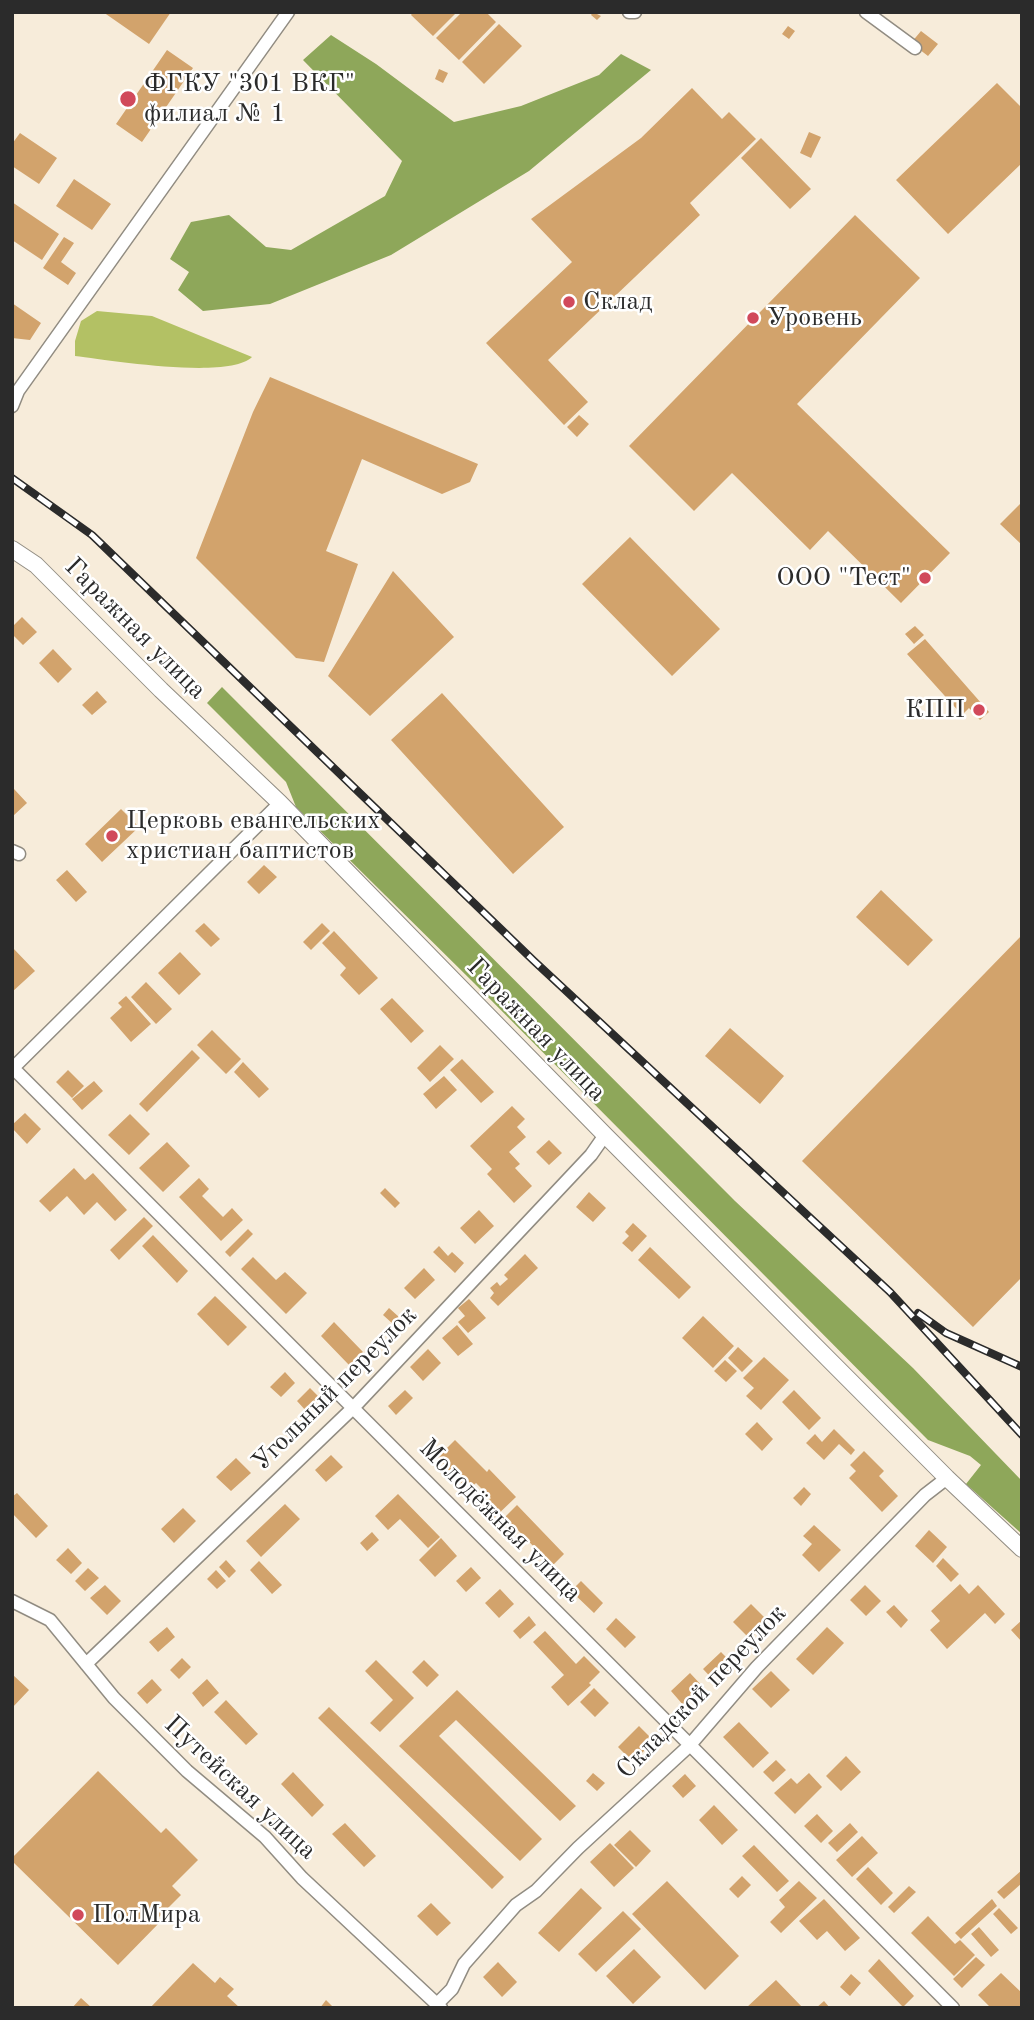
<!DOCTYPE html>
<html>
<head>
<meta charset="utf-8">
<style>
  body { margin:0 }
  #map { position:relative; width:1034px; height:2020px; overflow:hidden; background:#f7ecda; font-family:"Old Standard TT",serif }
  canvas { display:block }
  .frame { position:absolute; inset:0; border:14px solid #2b2b2b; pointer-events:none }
</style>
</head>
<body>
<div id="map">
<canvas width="1034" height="2020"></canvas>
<div class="frame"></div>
</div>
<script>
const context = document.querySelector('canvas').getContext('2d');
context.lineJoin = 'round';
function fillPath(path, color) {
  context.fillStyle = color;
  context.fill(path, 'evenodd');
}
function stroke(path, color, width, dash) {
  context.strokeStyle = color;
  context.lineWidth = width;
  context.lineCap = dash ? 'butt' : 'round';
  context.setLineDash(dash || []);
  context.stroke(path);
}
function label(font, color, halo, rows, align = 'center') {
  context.font = font + ' "Old Standard TT",serif';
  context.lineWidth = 5;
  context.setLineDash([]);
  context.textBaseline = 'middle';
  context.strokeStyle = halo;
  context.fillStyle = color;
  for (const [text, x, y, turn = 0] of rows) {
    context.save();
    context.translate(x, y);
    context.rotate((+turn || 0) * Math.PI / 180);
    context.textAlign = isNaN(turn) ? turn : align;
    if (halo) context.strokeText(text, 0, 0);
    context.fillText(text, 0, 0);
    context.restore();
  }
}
fillPath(new Path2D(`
  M97 311 152 316 252 357C229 380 109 360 75 356V341L81 321Z`), '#b3c164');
fillPath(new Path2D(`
  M331 35 376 64 454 122 521 106 599 75 621 54 651 70 529 171 391 255 270 304 203 311 178 290 189 272 170 259 191 222 229 215 266 247 291 250 385 196 402 161 303 60Z
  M222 687 735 1201 913 1368 1022 1481V1534L966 1484 981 1465 970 1456 928 1440 474 983 296 807 286 782 207 703Z`), '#8ea75a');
fillPath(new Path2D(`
  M103 12H171L149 44Z
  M413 12H457L433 36 411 15Z
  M462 12H486L496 22 459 60 436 38Z
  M593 12 601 16 597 20 591 15Z
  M499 24 522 46 484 84 462 62Z
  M788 26 795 31 789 39 782 34Z
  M921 31 938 44 928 56 911 43Z
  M167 50 193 68 142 142 116 124Z
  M439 69 448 73 443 83 435 79Z
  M997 83 1022 108V163L948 234 896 180Z
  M692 88 722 119 729 112 756 139 690 203 700 215 548 360 588 402 564 425 486 343 572 262 531 219 641 138Z
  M809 132 821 137 811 158 800 153Z
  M20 133 57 158 39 184 12 166V144Z
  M761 138 811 189 790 209 741 158Z
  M74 179 111 204 92 230 56 206Z
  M12 202 59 234 42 260 12 240Z
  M855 215 920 278 797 404 950 553 901 603 828 531 810 550 732 473 694 511 629 446Z
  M64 237 74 243 61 262 76 273 68 285 43 268Z
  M12 303 41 323 30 340 12 338Z
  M270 377 478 464 470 482 442 494 362 459 326 551 358 564 324 662 296 658 196 558 253 412Z
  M579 415 589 424 577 437 567 427Z
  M1022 502V545L1000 524Z
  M630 537 720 629 672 676 582 584Z
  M393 571 454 637 370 716 328 676Z
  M22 617 37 632 23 645 12 634V627Z
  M915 626 924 635 914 644 905 634Z
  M925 639 989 712 980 720 969 708 962 715 907 654Z
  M53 649 72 669 58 683 39 663Z
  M97 691 107 702 92 715 82 705Z
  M442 693 564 827 513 874 391 740Z
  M14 789 27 803 13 816 12 790Z
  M121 809 139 827 102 862 85 844Z
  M264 865 277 877 259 894 247 882Z
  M67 870 87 892 76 902 56 880Z
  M881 890 933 940 908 966 856 917Z
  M204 923 220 939 211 947 195 931Z
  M322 923 330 931 311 950 303 942Z
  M334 931 378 978 359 995 340 975 346 968 322 943Z
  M1022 935V1277L973 1327 802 1161Z
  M12 947 35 971 12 992Z
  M180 952 201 974 179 995 158 973Z
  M146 982 172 1009 156 1024 131 997Z
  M126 996 151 1024 131 1042 110 1018 122 1007 118 1003Z
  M392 998 424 1031 411 1043 380 1009Z
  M730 1028 784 1076 760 1104 705 1056Z
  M212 1030 241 1059 226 1074 197 1045Z
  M440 1045 454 1059 430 1082 417 1068Z
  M192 1050 200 1058 147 1112 139 1104Z
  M462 1059 494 1092 481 1103 450 1070Z
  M243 1062 269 1089 259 1098 234 1072Z
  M68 1070 84 1086 72 1098 56 1082Z
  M444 1076 457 1090 436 1109 423 1094Z
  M94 1081 103 1091 82 1110 72 1099Z
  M512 1106 525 1119 517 1127 526 1137 509 1152 520 1164 515 1168 532 1186 514 1203 487 1174 492 1169 470 1146Z
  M25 1113 41 1129 27 1144 12 1128V1125Z
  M130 1114 150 1134 129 1155 108 1135Z
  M549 1140 562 1153 549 1165 536 1152Z
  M167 1142 190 1166 163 1192 139 1168Z
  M74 1168 85 1180 93 1173 127 1210 115 1221 97 1202 84 1215 67 1196 50 1212 39 1201Z
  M199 1178 209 1189 202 1196 223 1217 232 1208 243 1220 221 1241 179 1197Z
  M385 1188 400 1203 395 1208 380 1193Z
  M589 1192 606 1208 593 1222 576 1207Z
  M479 1210 494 1226 475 1244 460 1228Z
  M144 1217 153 1226 119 1260 110 1250Z
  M633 1223 647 1236 632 1252 622 1243 629 1236 625 1232Z
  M248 1229 253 1234 230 1257 225 1252Z
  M153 1235 188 1271 177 1283 142 1246Z
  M439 1246 448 1256 452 1252 464 1263 455 1273 433 1252Z
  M650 1247 691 1287 679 1299 638 1260Z
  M525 1254 538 1268 498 1306 490 1298 494 1293 490 1288 497 1282 500 1286 508 1279 504 1275Z
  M253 1257 276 1280 285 1272 307 1293 286 1314 241 1269Z
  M424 1268 435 1280 415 1299 404 1288Z
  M215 1296 247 1327 228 1346 197 1314Z
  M469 1299 486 1318 468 1333 458 1322 465 1316 458 1308Z
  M389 1308 399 1317 393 1324 383 1315Z
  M703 1316 734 1346 713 1368 682 1338Z
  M334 1322 363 1352 349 1365 321 1336Z
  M457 1325 473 1344 458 1356 442 1338Z
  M738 1347 753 1361 742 1372 728 1358Z
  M428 1349 441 1363 423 1381 410 1367Z
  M764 1357 789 1380 761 1410 746 1396 754 1388 743 1378Z
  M725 1360 737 1371 726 1382 714 1371Z
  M285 1372 295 1383 281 1397 270 1387Z
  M310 1388 321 1399 307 1412 297 1401Z
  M405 1390 413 1398 396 1415 388 1406Z
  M794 1390 821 1418 809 1430 782 1402Z
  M757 1422 773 1439 762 1451 745 1434Z
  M834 1429 855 1450 851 1455 839 1444 824 1460 806 1443 815 1434 822 1442Z
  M455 1440 487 1472 489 1469 516 1497 493 1519 482 1507 491 1498 476 1483 468 1490 437 1458Z
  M864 1451 884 1471 879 1476 898 1496 882 1512 849 1478 856 1471 850 1465Z
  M331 1455 343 1467 326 1482 315 1470Z
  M236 1458 251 1473 231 1491 216 1477Z
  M804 1487 811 1494 801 1506 793 1498Z
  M17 1493 48 1526 36 1538 12 1513V1497Z
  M398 1494 440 1537 428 1548 400 1519 388 1530 375 1516Z
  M285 1504 300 1519 261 1557 246 1541Z
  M517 1505 564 1554 552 1566 517 1529 509 1537 497 1525Z
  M183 1508 196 1521 174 1543 161 1529Z
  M814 1525 841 1550 819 1572 802 1555 812 1544 803 1536Z
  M929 1530 947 1547 933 1563 915 1546Z
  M372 1532 379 1540 367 1551 360 1543Z
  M441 1538 457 1556 435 1577 419 1560Z
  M68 1548 82 1563 71 1574 56 1560Z
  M943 1558 959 1574 951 1582 936 1566Z
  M226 1560 236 1571 229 1578 219 1567Z
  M259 1561 282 1585 272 1594 250 1570Z
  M471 1567 481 1578 466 1592 456 1581Z
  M88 1568 99 1578 85 1591 75 1581Z
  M216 1570 226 1581 217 1589 207 1579Z
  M581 1581 603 1603 594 1613 571 1591Z
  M960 1584 969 1594 978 1585 1005 1614 995 1624 985 1613 947 1649 930 1630 940 1621 931 1611Z
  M105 1585 121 1601 107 1615 90 1598Z
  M865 1585 881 1601 866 1616 850 1600Z
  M500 1589 514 1604 499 1618 485 1603Z
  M751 1604 768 1621 750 1639 733 1622Z
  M894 1605 908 1620 901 1628 886 1612Z
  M529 1616 536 1625 520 1639 513 1631Z
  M616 1618 636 1637 625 1648 606 1629Z
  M1022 1620V1642L1011 1630Z
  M167 1627 175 1637 158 1652 149 1642Z
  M827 1627 844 1643 813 1675 796 1659Z
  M545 1631 576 1664 584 1656 600 1672 589 1683 591 1685 568 1706 551 1687 564 1675 533 1642Z
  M721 1652 736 1667 718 1685 703 1669Z
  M182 1658 191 1667 179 1679 170 1670Z
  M376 1660 414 1698 380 1732 370 1723 393 1700 365 1671Z
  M424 1660 439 1675 427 1687 412 1672Z
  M771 1671 790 1690 771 1708 752 1689Z
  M690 1673 704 1688 684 1706 671 1691Z
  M12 1674 29 1690 12 1708Z
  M152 1679 162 1690 147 1704 137 1693Z
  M207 1679 219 1693 203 1707 192 1693Z
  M594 1688 609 1703 595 1717 580 1702Z
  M457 1690 576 1806 560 1821 456 1720 439 1736 542 1839 520 1861 399 1746Z
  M226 1700 258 1734 246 1745 214 1712Z
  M329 1707 504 1877 492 1889 318 1718Z
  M739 1722 769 1753 753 1768 723 1737Z
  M639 1726 654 1741 633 1762 618 1747Z
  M846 1756 861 1772 841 1791 826 1776Z
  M776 1760 786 1770 773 1782 763 1772Z
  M98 1771 161 1833 166 1828 198 1860 172 1886 181 1895 158 1918 161 1921 118 1965 12 1861V1858Z
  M293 1772 324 1805 312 1817 281 1784Z
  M593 1773 605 1783 597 1791 586 1781Z
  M809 1773 822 1787 795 1814 774 1793 791 1778 797 1784Z
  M685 1774 696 1786 683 1798 672 1786Z
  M714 1805 738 1830 722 1845 699 1820Z
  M817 1814 833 1831 821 1843 804 1826Z
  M345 1823 376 1856 364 1867 332 1834Z
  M850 1823 858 1832 837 1852 828 1843Z
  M630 1830 651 1851 636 1867 614 1845Z
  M862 1836 878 1853 852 1877 836 1860Z
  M610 1843 634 1868 614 1887 590 1862Z
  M754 1845 789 1881 777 1892 742 1856Z
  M868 1867 893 1893 881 1905 856 1879Z
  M1022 1870V1883L1004 1899 997 1892Z
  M742 1876 751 1885 738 1898 729 1889Z
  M667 1881 739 1956 705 1990 632 1914Z
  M799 1881 817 1898 781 1933 770 1922 785 1907 779 1900Z
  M909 1886 916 1892 894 1913 888 1907Z
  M581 1888 602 1908 559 1952 538 1933Z
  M824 1899 860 1938 845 1951 827 1931 817 1940 799 1921Z
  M992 1899 997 1906 961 1939 955 1933Z
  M431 1903 451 1923 437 1936 417 1916Z
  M999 1908 1018 1928 1011 1934 993 1914Z
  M623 1911 641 1929 596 1972 578 1954Z
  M928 1916 955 1944 960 1940 975 1955 954 1976 911 1933Z
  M979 1927 999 1950 991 1957 971 1934Z
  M634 1949 661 1977 633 2004 606 1976Z
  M976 1957 985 1965 962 1988 953 1979Z
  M879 1959 914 1996 903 2007 868 1971Z
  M498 1962 517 1982 502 1997 483 1977Z
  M193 1963 215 1983 220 1977 234 1989 227 1996 240 2008H150Z
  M1001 1973 1022 1993V2008H991L978 1995Z
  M851 1974 861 1983 850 1996 840 1987Z
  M776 1980 803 2008H746Z
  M81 1998 92 2008H72Z
  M326 2000 334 2008H320Z
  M824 2001 830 2008H816Z`), '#d2a36c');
const minor = new Path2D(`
  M629 12H635
  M866 12 915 48
  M12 406 18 391 288 12
  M12 851 19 854
  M13 1068C328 1380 639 1696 953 2008
  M12 1069 280 803
  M12 1601 50 1620 114 1698 187 1771 265 1837 302 1878 441 2008
  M86 1664 354 1407 591 1155 605 1135
  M438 2003 452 1989 464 1964 516 1905 536 1891 578 1848 689 1746 757 1667 925 1495 947 1478`);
const tertiary = new Path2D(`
  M12 549 36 565 161 690 280 803 605 1135 947 1478 1022 1549`);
stroke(minor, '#918c82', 15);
stroke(tertiary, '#918c82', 18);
stroke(minor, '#fff', 12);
stroke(tertiary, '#fff', 16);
const rail = new Path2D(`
  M12 478 92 535 534 961 890 1292 1022 1435
  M918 1313 946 1333 1022 1367`);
stroke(rail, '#2b2b2b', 8);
stroke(rail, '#fff', 5, [16]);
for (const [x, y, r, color] of [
  [128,99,9,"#d1495b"],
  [569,302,7,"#d1495b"],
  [753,318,7,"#d1495b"],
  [925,578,7,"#d1495b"],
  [979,710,7,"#d1495b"],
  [112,836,7,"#d1495b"],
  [78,1915,7,"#d1495b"]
]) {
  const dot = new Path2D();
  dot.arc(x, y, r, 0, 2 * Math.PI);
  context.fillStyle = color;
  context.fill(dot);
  stroke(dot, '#fff', 2.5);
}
label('26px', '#2b2b2b', '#fff', [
  ["ФГКУ \"301 ВКГ\"",144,84],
  ["филиал № 1",144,114],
  ["Склад",583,302],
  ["Уровень",767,318],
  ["ООО \"Тест\"",911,578,"right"],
  ["КПП",965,710,"right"],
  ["Церковь евангельских",126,821],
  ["христиан баптистов",126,851],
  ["ПолМира",92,1915]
], 'left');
label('26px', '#2b2b2b', '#fff', [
  ["Гаражная улица",135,629,45],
  ["Гаражная улица",536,1030,46],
  ["Угольный переулок",335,1389,-45],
  ["Молодёжная улица",500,1521,45],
  ["Складской переулок",702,1692,-46],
  ["Путейская улица",240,1788,43]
]);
</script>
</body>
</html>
